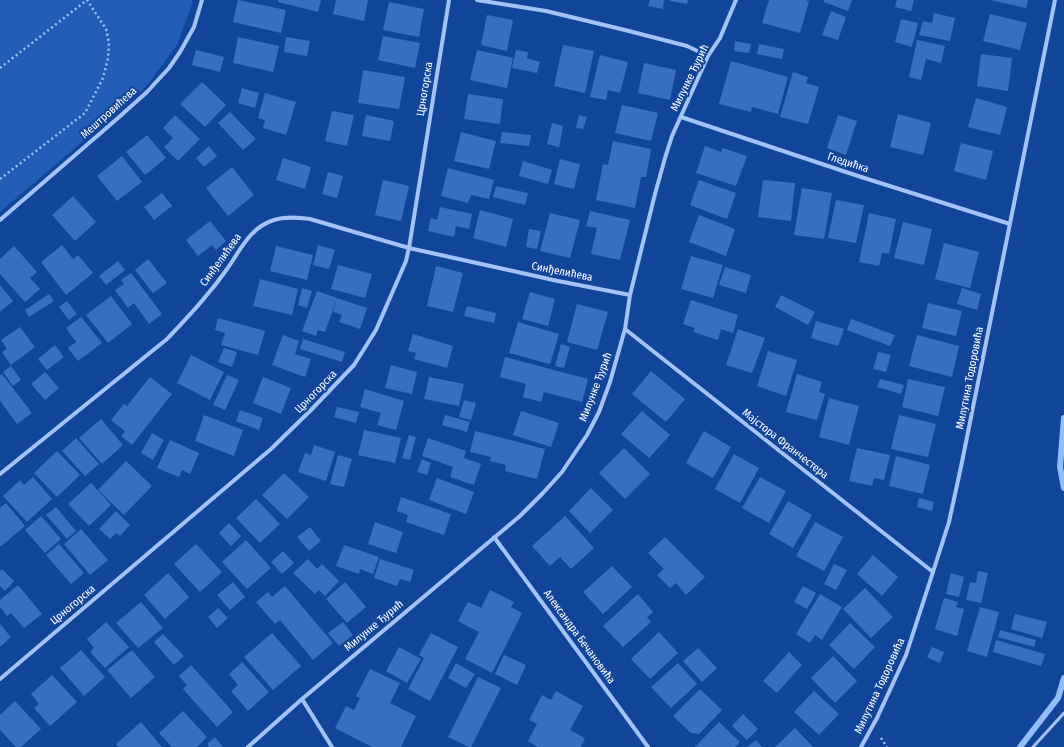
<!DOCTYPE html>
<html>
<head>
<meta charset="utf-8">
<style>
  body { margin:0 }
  canvas { display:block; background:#114599 }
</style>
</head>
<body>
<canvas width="1064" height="747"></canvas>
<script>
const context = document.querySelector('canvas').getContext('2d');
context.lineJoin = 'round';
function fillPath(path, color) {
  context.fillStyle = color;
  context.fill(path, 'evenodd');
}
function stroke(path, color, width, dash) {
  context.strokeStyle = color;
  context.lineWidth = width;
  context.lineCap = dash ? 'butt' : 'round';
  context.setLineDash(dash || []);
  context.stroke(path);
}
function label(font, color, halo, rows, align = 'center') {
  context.font = font + ' "Fira Sans Condensed",sans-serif';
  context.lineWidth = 4;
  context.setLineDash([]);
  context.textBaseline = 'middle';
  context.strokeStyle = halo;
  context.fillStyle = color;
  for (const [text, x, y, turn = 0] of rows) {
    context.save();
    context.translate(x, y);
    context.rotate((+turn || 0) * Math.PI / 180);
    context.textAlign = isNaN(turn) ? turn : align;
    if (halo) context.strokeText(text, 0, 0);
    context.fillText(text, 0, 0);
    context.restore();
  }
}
fillPath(new Path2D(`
  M0 0H192V4L177 45 145 88 0 212Z`), '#235db8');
stroke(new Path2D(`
  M1064 418 1060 467 1064 488
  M1020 747 1058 698 1064 678`), '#94bdf7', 6);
fillPath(new Path2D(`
  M238 0 286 10 281 33 233 22Z
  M278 0H321L318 12 278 2Z
  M336 0H368L364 21 333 14Z
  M650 0H664L663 9 648 6Z
  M670 0H688L687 4 670 1Z
  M769 0H804L809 1 800 33 762 23Z
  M824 0H852L848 11 824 2Z
  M897 0H914L911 11 895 7Z
  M990 0H1028L1026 8Z
  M389 2 424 9 419 37 383 30Z
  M831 11 846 17 838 40 822 35Z
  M934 13 955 18 950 41 919 35 923 21 932 23Z
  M990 14 1027 23 1020 50 983 41Z
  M487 15 513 20 507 51 481 45Z
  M901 19 918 23 912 47 895 42Z
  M383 36 420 43 415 68 378 60Z
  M238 37 279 46 273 72 233 63Z
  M286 37 310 41 307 56 284 52Z
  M917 40 945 46 941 63 926 59 921 80 909 77Z
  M735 41 751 44 749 53 734 51Z
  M759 44 784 49 782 59 757 54Z
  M563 45 594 51 585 93 554 86Z
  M196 50 224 57 220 72 192 65Z
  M477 50 513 58 507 88 470 80Z
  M516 50 528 52 527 58 540 62 537 73 512 68Z
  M981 54 1012 58 1008 91 977 86Z
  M600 55 628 62 620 93 608 90 606 100 590 97Z
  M731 61 788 77 778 114 752 107 751 112 719 104Z
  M644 63 676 70 670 100 638 93Z
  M363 70 405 77 399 109 358 103Z
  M793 72 808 77 806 83 819 87 808 124 780 117Z
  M202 82 226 105 205 127 180 104Z
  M242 88 259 93 255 108 238 103Z
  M265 93 296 102 286 135 263 128 265 120 258 118Z
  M468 94 503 99 500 124 464 119Z
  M976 98 1007 107 1000 135 968 127Z
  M622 105 658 113 651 141 615 133Z
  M332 111 354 115 347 146 325 141Z
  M230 112 256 139 243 150 218 123Z
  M898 114 931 123 923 155 890 147Z
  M175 115 200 139 178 161 164 147 173 138 163 128Z
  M366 115 394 121 390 141 362 136Z
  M579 115 587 117 583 129 576 128Z
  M838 115 857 121 846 155 827 148Z
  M552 123 563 126 559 147 547 144Z
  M461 132 496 141 489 169 454 161Z
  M502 132 531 135 529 146 500 143Z
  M147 135 166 158 145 175 126 152Z
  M613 141 651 149 646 177H641L635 208 596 200 603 164 608 165Z
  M961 143 993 151 986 180 954 171Z
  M209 146 217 156 204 167 196 158Z
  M705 146 721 152 723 148 747 156 736 186 696 173Z
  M122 156 142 182 117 201 97 176Z
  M283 158 311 167 305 189 276 180Z
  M560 159 580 164 574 189 554 184Z
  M523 161 552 170 548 184 519 176Z
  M232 167 254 195 228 216 206 188Z
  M448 168 494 180 489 199 471 195 468 203 441 196Z
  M328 172 343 176 337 198 322 194Z
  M383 180 409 186 401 221 375 215Z
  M699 180 736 193 727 219 690 205Z
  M763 180 795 183 791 221 758 217Z
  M496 186 528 193 525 205 493 197Z
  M802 188 832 193 824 239 794 235Z
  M162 193 172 206 154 220 144 207Z
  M73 196 96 222 75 241 52 215Z
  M836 200 864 205 856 243 828 238Z
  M440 207 472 214 469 229 456 226 454 237 428 231 431 218 437 220Z
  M480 210 513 219 506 247 473 238Z
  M590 211 630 220 620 260 591 254 597 228 586 226Z
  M550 213 580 220 570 258 540 251Z
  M869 213 896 219 889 254 882 253 879 266 859 262Z
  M699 215 735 229 726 256 689 242Z
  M210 221 226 241 216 250 212 245 198 256 186 240Z
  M903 222 932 229 924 265 894 258Z
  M529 229 541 231 537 249 526 247Z
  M944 243 979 252 970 288 935 279Z
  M62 245 73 259 78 255 93 273 66 295 41 262Z
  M318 245 335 250 329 269 313 265Z
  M14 246 37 272 30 278 40 289 25 302 0 274V259Z
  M276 246 313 255 307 280 270 271Z
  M691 256 723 265 713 298 681 289Z
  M148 259 167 283 153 293 135 270Z
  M118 261 125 270 106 285 99 276Z
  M338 265 372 274 365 298 331 289Z
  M436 266 463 273 453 312 427 306Z
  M725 267 751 275 746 293 719 285Z
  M131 273 162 314 149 324 134 303 128 308 115 290 124 284 121 280Z
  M260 279 298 289 292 315 253 306Z
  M0 285 13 301 0 312Z
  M302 288 312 291 307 308 298 305Z
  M962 288 981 294 977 310 957 304Z
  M317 291 337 298 325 332 318 330 316 336 302 331Z
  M530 292 555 299 548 326 522 319Z
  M49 294 54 301 29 317 25 310Z
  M781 295 815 312 808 325 775 307Z
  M111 296 132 324 108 343 86 315Z
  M337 298 367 308 360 329 339 322 342 315 333 312Z
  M691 300 738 315 733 333 721 329 718 340 693 332 695 328 683 324Z
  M67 301 77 314 69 320 59 307Z
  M928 303 962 311 956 336 922 328Z
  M577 304 608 312 597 350 567 342Z
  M467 306 496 313 494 323 464 316Z
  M81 317 102 343 78 361 68 348 76 342 66 328Z
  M218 318 265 331 258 355 221 345 225 333 215 330Z
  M851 319 895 335 890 346 847 330Z
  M816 321 844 329 838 346 811 338Z
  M518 322 559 334 550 364 509 353Z
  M20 327 35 347 11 365 2 352 7 349 1 340Z
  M738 329 765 338 752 373 726 365Z
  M413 334 453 346 447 368 414 359 416 353 408 351Z
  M283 335 299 341 295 354 311 359 305 377 272 365Z
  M917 335 959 346 952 377 909 366Z
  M303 339 345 352 342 362 300 349Z
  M561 344 570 347 564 368 555 366Z
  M55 345 64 357 47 370 38 359Z
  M224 348 237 352 232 367 218 362Z
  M768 351 797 360 786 396 757 386Z
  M878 352 891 355 886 372 873 369Z
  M191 355 224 372 210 400 177 383Z
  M505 357 588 379 582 402 544 392 541 402 523 397 526 384 500 377Z
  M391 365 417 372 412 394 385 388Z
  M11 366 21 380 13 386 3 372Z
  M651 371 685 399 666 422 632 394Z
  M45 372 59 388 45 400 31 384Z
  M2 374 32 413 17 424 0 401V375Z
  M797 374 822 382 819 392 825 394 817 420 786 412Z
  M227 375 239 380 225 410 213 405Z
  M150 377 172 394 132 445 121 436 125 431 111 420 124 404 127 406Z
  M263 377 291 388 281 414 253 403Z
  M429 377 464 384 459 406 424 399Z
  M880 379 904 385 901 394 877 387Z
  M908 379 945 387 938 416 902 407Z
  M365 389 404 401 396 430 377 425 381 413 360 407Z
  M829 398 859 406 849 445 819 437Z
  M464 400 476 403 471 420 459 417Z
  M337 407 359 412 356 423 334 417Z
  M240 410 263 418 259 430 236 421Z
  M521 411 559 423 551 447 513 435Z
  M642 411 670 435 649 458 621 434Z
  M204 415 243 430 234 456 195 441Z
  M445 415 470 422 467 432 442 425Z
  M899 415 936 424 928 457 891 449Z
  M101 419 123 445 102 464 79 438Z
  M364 430 401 438 395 463 358 455Z
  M475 431 545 449 537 479 505 471 506 465 490 461 491 457 470 452Z
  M704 431 731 447 713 478 686 463Z
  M152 433 164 440 153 460 141 453Z
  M409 435 416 437 410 460 402 458Z
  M76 438 99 464 85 476 62 451Z
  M428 438 466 451 464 458 481 464 474 485 450 477 453 467 422 456Z
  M170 440 199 453 190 474 182 470 179 477 157 468Z
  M314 445 335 452 326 481 298 472 305 453 311 455Z
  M624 448 650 474 625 499 599 473Z
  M857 448 890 455 884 480 874 478 872 486 849 481Z
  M57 451 80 475 57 497 34 473Z
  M734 454 759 468 740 503 715 489Z
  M338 455 352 459 344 487 330 484Z
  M896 456 930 465 923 494 889 486Z
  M422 459 431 463 427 475 417 472Z
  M126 461 152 486 124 515 98 490Z
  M284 473 309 497 287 519 262 495Z
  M33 477 52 499 27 522 3 496 20 480 24 485Z
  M760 477 786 491 769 523 742 508Z
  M437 478 474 492 466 514 429 500Z
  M91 483 111 505 89 526 68 504Z
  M591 488 613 510 590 533 569 511Z
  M401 497 451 514 444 535 406 522 408 515 397 511Z
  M919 498 934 502 932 511 917 507Z
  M256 499 280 524 260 543 236 518Z
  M788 501 812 515 793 548 769 534Z
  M6 503 25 526 0 547V508Z
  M56 507 76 531 67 539 46 515Z
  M116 511 130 525 120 536 116 533 110 539 99 529Z
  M41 516 61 539 45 553 25 530Z
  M565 516 594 548 571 569 560 557 550 566 532 546Z
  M375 522 403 532 396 553 368 544Z
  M815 522 843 537 824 571 796 556Z
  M229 523 241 536 231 546 219 533Z
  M310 527 321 541 309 551 297 537Z
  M81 529 108 560 90 575 64 544Z
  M665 537 705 577 686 595 676 583 670 588 657 575 664 569 648 553Z
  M246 540 271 568 247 589 222 562Z
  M59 544 84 573 71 584 46 555Z
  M196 544 222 572 200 592 174 564Z
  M344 545 379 557 373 574 360 569 359 574 336 566Z
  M283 551 294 563 282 574 271 562Z
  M873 555 898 577 882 596 857 574Z
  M308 559 317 569 322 564 339 581 325 596 319 590 315 594 293 573Z
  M380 559 414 570 410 582 400 579 397 586 374 578Z
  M834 564 847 570 836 590 824 584Z
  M612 566 632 587 603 614 583 592Z
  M2 569 14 581 5 591 0 586V571Z
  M978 571 988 573 981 603 966 600 970 582 976 583Z
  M168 573 189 597 165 619 144 595Z
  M951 573 964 577 959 597 946 594Z
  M233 582 245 597 230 610 217 595Z
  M345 582 366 607 347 623 326 599Z
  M18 585 42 614 24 628 11 613 7 616 0 607V600Z
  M285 586 333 643 313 660 280 620 275 624 256 602 268 592 272 597Z
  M803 586 816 593 807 609 794 602Z
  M865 588 893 617 871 638 843 609Z
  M490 590 514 602 511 607 522 613 492 673 465 659 479 632 458 621 468 602 481 608Z
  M638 594 653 612 647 617 651 622 623 647 603 626Z
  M820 594 842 607 822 640 815 635 810 643 796 634Z
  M944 598 958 602 956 607 964 609 957 636 935 629Z
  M141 602 163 628 138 648 116 623Z
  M980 607 999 612 987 657 967 651Z
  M218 608 228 618 217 628 208 617Z
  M1015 614 1047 622 1042 638 1011 629Z
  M106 622 129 647 105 668 90 652 94 648 87 639Z
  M343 622 353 635 339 646 328 633Z
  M850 623 875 647 854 669 829 645Z
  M0 624 11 637 0 647Z
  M1000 630 1036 640 1034 647 998 637Z
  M659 632 678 653 650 679 631 659Z
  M272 633 301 666 273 690 244 657Z
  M431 633 458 647 430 701 408 689 424 658 419 655Z
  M163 634 184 656 174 665 154 642Z
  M996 640 1045 654 1041 666 993 652Z
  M399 647 421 659 407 683 386 671Z
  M932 647 944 652 940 663 927 657Z
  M698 648 717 668 702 682 683 661Z
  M81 650 105 677 84 696 60 668Z
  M132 650 155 677 131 698 107 670Z
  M789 652 802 665 777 693 763 681Z
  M504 655 526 665 517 685 495 674Z
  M833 656 857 681 835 703 811 678Z
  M242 662 269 692 248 711 231 691 238 685 229 674Z
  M456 663 475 674 466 688 448 678Z
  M678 663 697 684 671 708 651 687Z
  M191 665 233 712 217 727 183 689 187 685 179 676Z
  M370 669 400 683 390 703 416 716 401 747H372L335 728 346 706 354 710 360 698 356 696Z
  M52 675 77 702 50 726 34 708 39 704 31 694Z
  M478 677 501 688 471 747H469L448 737Z
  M700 689 722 710 699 734 691 733 673 716Z
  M556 691 583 706 570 730 585 738 581 747H538L528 741 537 724 529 720 542 695 551 700Z
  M814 691 839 714 819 735 794 712Z
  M15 701 41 729 21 747H16L0 730V715Z
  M183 711 207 737 197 747H172L159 733Z
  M743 714 758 729 747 740 732 726Z
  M141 722 162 747H119L116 744Z
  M719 722 740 742 735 747H695Z
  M795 728 813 747H775Z
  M215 737 223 747H209L207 744Z
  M756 740 762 747H747Z`), '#396ec1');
stroke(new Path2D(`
  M0 68 87 0
  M0 179 85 113 103 78 108 58 109 43 106 29 87 0
  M881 738 887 747`), '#a2c3f4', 2.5, [2, 3]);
stroke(new Path2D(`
  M1033 747 1064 713`), '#a2c3f4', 3);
stroke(new Path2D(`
  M477 0 546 11 625 30 687 46 708 56
  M681 117 858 176 1010 224
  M0 220 118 118 147 92 169 68 180 52 194 27 202 0
  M625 329 933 572
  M0 474 167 339C180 325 194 311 206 296 213 288 220 279 227 269 240 251 250 227 274 220 286 216 299 218 310 219L409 248 558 281 630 295
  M494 537 648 747
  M0 679 271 449 311 410 354 365 376 330 406 261 409 248 449 0
  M302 699 332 747
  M248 747 302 699 520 516 543 493 562 472 587 435 599 412 610 382 625 329 630 295 655 194 665 158 672 136 708 56 720 38 736 0
  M861 747 877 718 906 655 933 572 949 522 962 462 1055 0`), '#a2c3f4', 4);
label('11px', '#fff', '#114599', [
  ["Милунке Ђурић",690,78,-64],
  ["Црногорска",425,89,-81],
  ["Мештровићева",109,113,-42],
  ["Гледићка",848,163,18],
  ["Синђелићева",221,260,-54],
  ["Синђелићева",562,272,11],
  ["Милутина Тодоровића",970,378,-79],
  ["Милунке Ђурић",596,387,-69],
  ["Црногорска",316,392,-46],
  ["Мајстора Франчестера",785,444,38],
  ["Црногорска",73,605,-40],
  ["Милунке Ђурић",374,626,-40],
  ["Александра Бечановића",579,637,54],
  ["Милутина Тодоровића",880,686,-65]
]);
</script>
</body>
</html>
